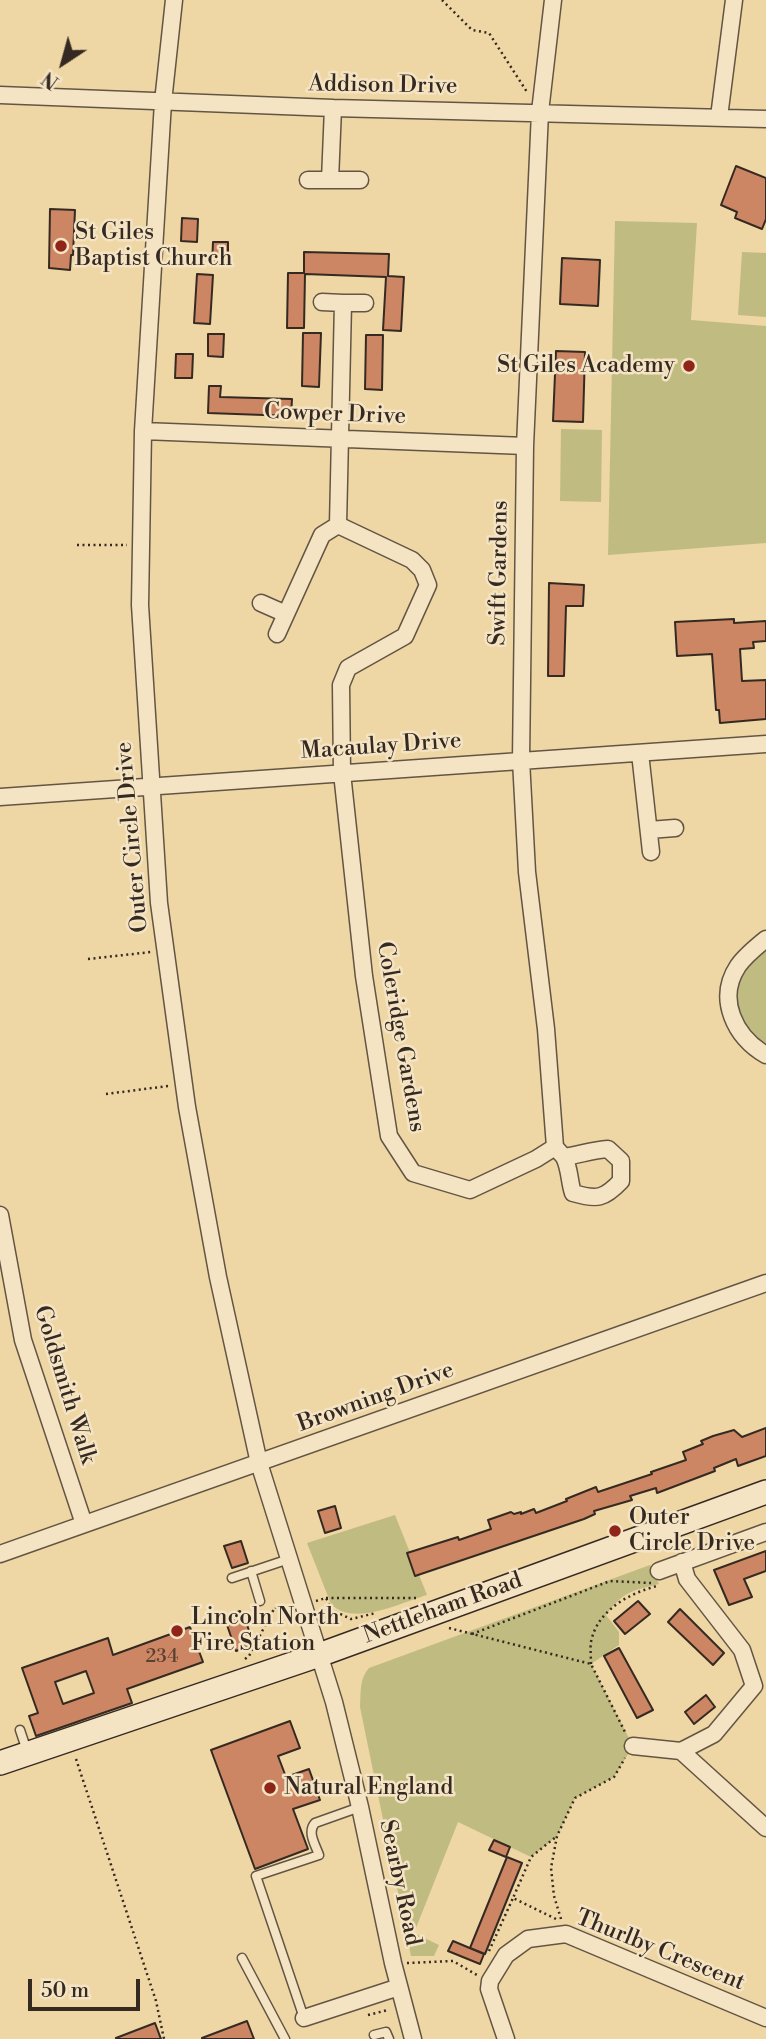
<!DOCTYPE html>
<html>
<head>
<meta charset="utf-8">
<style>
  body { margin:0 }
  #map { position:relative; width:766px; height:2039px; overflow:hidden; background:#eed6a5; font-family:"Libre Bodoni",serif }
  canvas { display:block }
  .north { position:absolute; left:28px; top:28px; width:70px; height:70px; -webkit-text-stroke:5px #f4e4c4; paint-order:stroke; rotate:216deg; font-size:19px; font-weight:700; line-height:28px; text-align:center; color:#352a22 }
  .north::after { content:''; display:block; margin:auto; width:24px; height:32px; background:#352a22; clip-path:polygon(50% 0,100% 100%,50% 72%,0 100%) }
  .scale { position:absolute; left:28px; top:1979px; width:112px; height:32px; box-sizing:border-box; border:4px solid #352a22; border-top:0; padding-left:9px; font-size:21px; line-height:24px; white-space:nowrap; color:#352a22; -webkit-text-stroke:5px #f4e4c4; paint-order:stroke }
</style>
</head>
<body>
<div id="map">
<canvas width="766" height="2039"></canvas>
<div class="north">N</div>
<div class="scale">50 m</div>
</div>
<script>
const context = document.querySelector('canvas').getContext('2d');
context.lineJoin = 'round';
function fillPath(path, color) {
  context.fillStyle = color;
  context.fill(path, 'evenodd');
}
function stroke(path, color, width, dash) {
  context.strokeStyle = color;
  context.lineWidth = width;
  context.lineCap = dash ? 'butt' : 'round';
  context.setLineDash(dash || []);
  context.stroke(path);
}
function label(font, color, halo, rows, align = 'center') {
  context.font = font + ' "Libre Bodoni",serif';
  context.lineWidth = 5;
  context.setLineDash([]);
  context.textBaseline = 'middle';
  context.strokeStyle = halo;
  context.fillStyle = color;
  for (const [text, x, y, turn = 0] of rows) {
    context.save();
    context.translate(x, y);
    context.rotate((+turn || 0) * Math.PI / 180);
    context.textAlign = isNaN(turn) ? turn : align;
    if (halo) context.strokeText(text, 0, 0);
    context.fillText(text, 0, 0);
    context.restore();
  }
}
fillPath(new Path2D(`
  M615 221 697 223 691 320 766 326V543L608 555Z
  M742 252 766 253V317L738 315Z
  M561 429 602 430 601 502 560 501Z
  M766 950V1048C745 1037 730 1003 740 980 746 968 757 958 766 950Z
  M395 1515 427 1595C400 1603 353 1627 331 1604L307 1543Z
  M650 1565 659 1584C631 1591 624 1591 606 1615L619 1632V1645L591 1664 633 1746 614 1777 575 1798 557 1836 531 1857 458 1822 414 1933 439 1945 434 1956H411L360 1707C361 1693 359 1679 369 1668Z`), '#c0bc81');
const building = new Path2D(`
  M736 166 766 178V219L762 229 735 218 737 212 721 205Z
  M50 209 75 210 73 255H71L70 270 49 268Z
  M182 218 198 219 197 242 181 241Z
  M213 242H228V265H212Z
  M304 252 389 254 388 276 404 277 401 331 383 330 386 277 305 274 304 328H287L288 273H304Z
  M562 258 600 260 598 306 560 304Z
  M197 274 213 275 210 324 194 323Z
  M303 333H321L319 387 302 386Z
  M208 334H224L223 357 208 356Z
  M366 335H383L382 390 365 389Z
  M556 351 585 352 583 422 553 421Z
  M176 354H193L192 378H175Z
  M209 386H221L220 397 292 399 291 416 208 413Z
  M549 583 584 585 583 606H566L564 676H548Z
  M734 619V623L766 621V641L753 642 754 648 740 649 742 681 766 680V719L720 723 719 710H716L712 654 677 656 675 622Z
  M766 1428V1456L738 1466 736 1459 714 1468 715 1471 657 1493 656 1488 630 1496 632 1500 594 1511 595 1514 584 1519 415 1576 407 1553 458 1537 459 1540 491 1529 488 1520 511 1512 514 1514 521 1512V1514L534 1509 536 1513 567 1501 566 1499 596 1487 598 1492 652 1474 651 1472 686 1460 683 1452 703 1444 701 1441 713 1436 734 1430 742 1437Z
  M335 1506 341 1528 325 1533 318 1511Z
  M241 1541 248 1563 232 1568 224 1546Z
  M766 1551V1571L744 1579 752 1597 729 1605 714 1570Z
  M638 1601 650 1614 625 1634 614 1621Z
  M680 1609 724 1653 713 1665 668 1622Z
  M240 1611 243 1620 245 1619 254 1645 236 1651 227 1625 230 1624 227 1616Z
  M190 1627 203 1662 127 1689 132 1703 36 1736 29 1716 38 1713 22 1668 108 1638 113 1655ZM86 1671 94 1693 63 1704 55 1682Z
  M619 1648 653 1710 637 1718 604 1656Z
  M706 1695 715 1707 694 1724 685 1712Z
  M290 1721 300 1748 278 1756 286 1777 309 1769 320 1800 293 1809 308 1849 255 1869 211 1750Z
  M494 1840 510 1847 506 1857 489 1850Z
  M507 1857 522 1863 485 1954 470 1948Z
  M453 1941 484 1954 480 1964 448 1951Z
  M247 2021 254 2039H202V2038Z
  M155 2023 161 2039H116V2038Z`);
fillPath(building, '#cc8664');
stroke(building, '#352a22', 2);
const service = new Path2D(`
  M251 1571 260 1601
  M232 1578 289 1559
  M20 1730 27 1751
  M242 1958 285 2039
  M304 2018 256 1876 319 1855C315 1844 307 1832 315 1823L360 1807
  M374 2035 386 2032 389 2039`);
const minor = new Path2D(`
  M174 0 163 102 143 431 140 605 159 903 187 1107 218 1277 259 1463 334 1702 360 1807 393 1963 413 2039
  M553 0 540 112 525 446 521 760 527 872 546 1029 555 1147
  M0 95 333 108 766 119
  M333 108 330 180H360
  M719 117 734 0
  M308 180H330
  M322 302 343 303 338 525 412 560 422 570 428 585 405 636 348 668 341 685 342 773 364 976 389 1136 413 1173 470 1190 536 1159 555 1147
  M343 303H365
  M143 431 525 446
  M261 603 286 614
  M277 634 322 535 338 525
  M640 753 651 852
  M0 797 766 744
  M649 830 675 828
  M766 939C756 947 745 956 738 966 716 999 735 1037 766 1055
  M555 1147 564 1157C579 1155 592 1150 608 1149L621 1161V1181C604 1199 597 1200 573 1193 569 1181 570 1169 564 1157
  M0 1215 23 1340 84 1524
  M0 1554 766 1283
  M682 1562 687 1579 742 1650 754 1686 714 1734 681 1751 766 1828
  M659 1571 766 1532
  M633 1746 681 1751
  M304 2018 399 1987
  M506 2039 489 1989 490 1981 506 1955 528 1939 566 1934 766 2018`);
const secondary = new Path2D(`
  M0 1763 319 1655 766 1492`);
stroke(service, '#635543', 11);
stroke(minor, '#635543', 19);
stroke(secondary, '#352a22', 26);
stroke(new Path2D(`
  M442 0 472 30 489 33 527 92
  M77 545H127
  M88 959 151 952
  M106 1094 168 1086
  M326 1598H416
  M316 1601 326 1598 332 1610 351 1619 376 1613
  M449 1628 591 1664 626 1734
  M472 1634 610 1581 651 1583
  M245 1659 249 1656 275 1607 284 1611 290 1609
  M591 1664C591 1657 590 1649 591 1642 597 1610 630 1593 657 1586
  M76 1759 156 2001 164 2039
  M556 1919 513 1898 531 1857 557 1836
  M561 1919 554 1896 551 1868 557 1836 575 1798 614 1777 625 1758
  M489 1951 513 1898
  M407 1963 453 1961 477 1975
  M368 2015 388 2010`), '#352a22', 2.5, [2, 3.5]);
stroke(service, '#f4e4c4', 8);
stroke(minor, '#f4e4c4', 16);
stroke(secondary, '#f4e4c4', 23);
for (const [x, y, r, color] of [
  [61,246,7,"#8f2418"],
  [689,366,7,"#8f2418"],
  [615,1531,7,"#8f2418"],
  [177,1631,7,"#8f2418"],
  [270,1788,7,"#8f2418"]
]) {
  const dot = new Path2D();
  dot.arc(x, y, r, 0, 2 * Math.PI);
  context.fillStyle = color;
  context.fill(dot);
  stroke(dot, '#f4e4c4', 2.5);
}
label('19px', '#5b4132', null, [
  ["234",162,1657]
]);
label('23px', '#352a22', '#f4e4c4', [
  ["Addison Drive",383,86,1],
  ["Cowper Drive",335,415,2],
  ["Swift Gardens",500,573,-89],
  ["Macaulay Drive",381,747,-4],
  ["Outer Circle Drive",133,837,-95],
  ["Coleridge Gardens",400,1037,80],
  ["Goldsmith Walk",64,1385,73],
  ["Browning Drive",376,1398,-20],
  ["Nettleham Road",443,1609,-20],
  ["Searby Road",399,1883,78],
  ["Thurlby Crescent",660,1951,22]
]);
label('23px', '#352a22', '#f4e4c4', [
  ["St Giles",75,233],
  ["Baptist Church",75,259],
  ["St Giles Academy",675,366,"right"],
  ["Outer",629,1518],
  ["Circle Drive",629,1544],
  ["Lincoln North",191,1618],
  ["Fire Station",191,1644],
  ["Natural England",284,1788]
], 'left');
</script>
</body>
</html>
